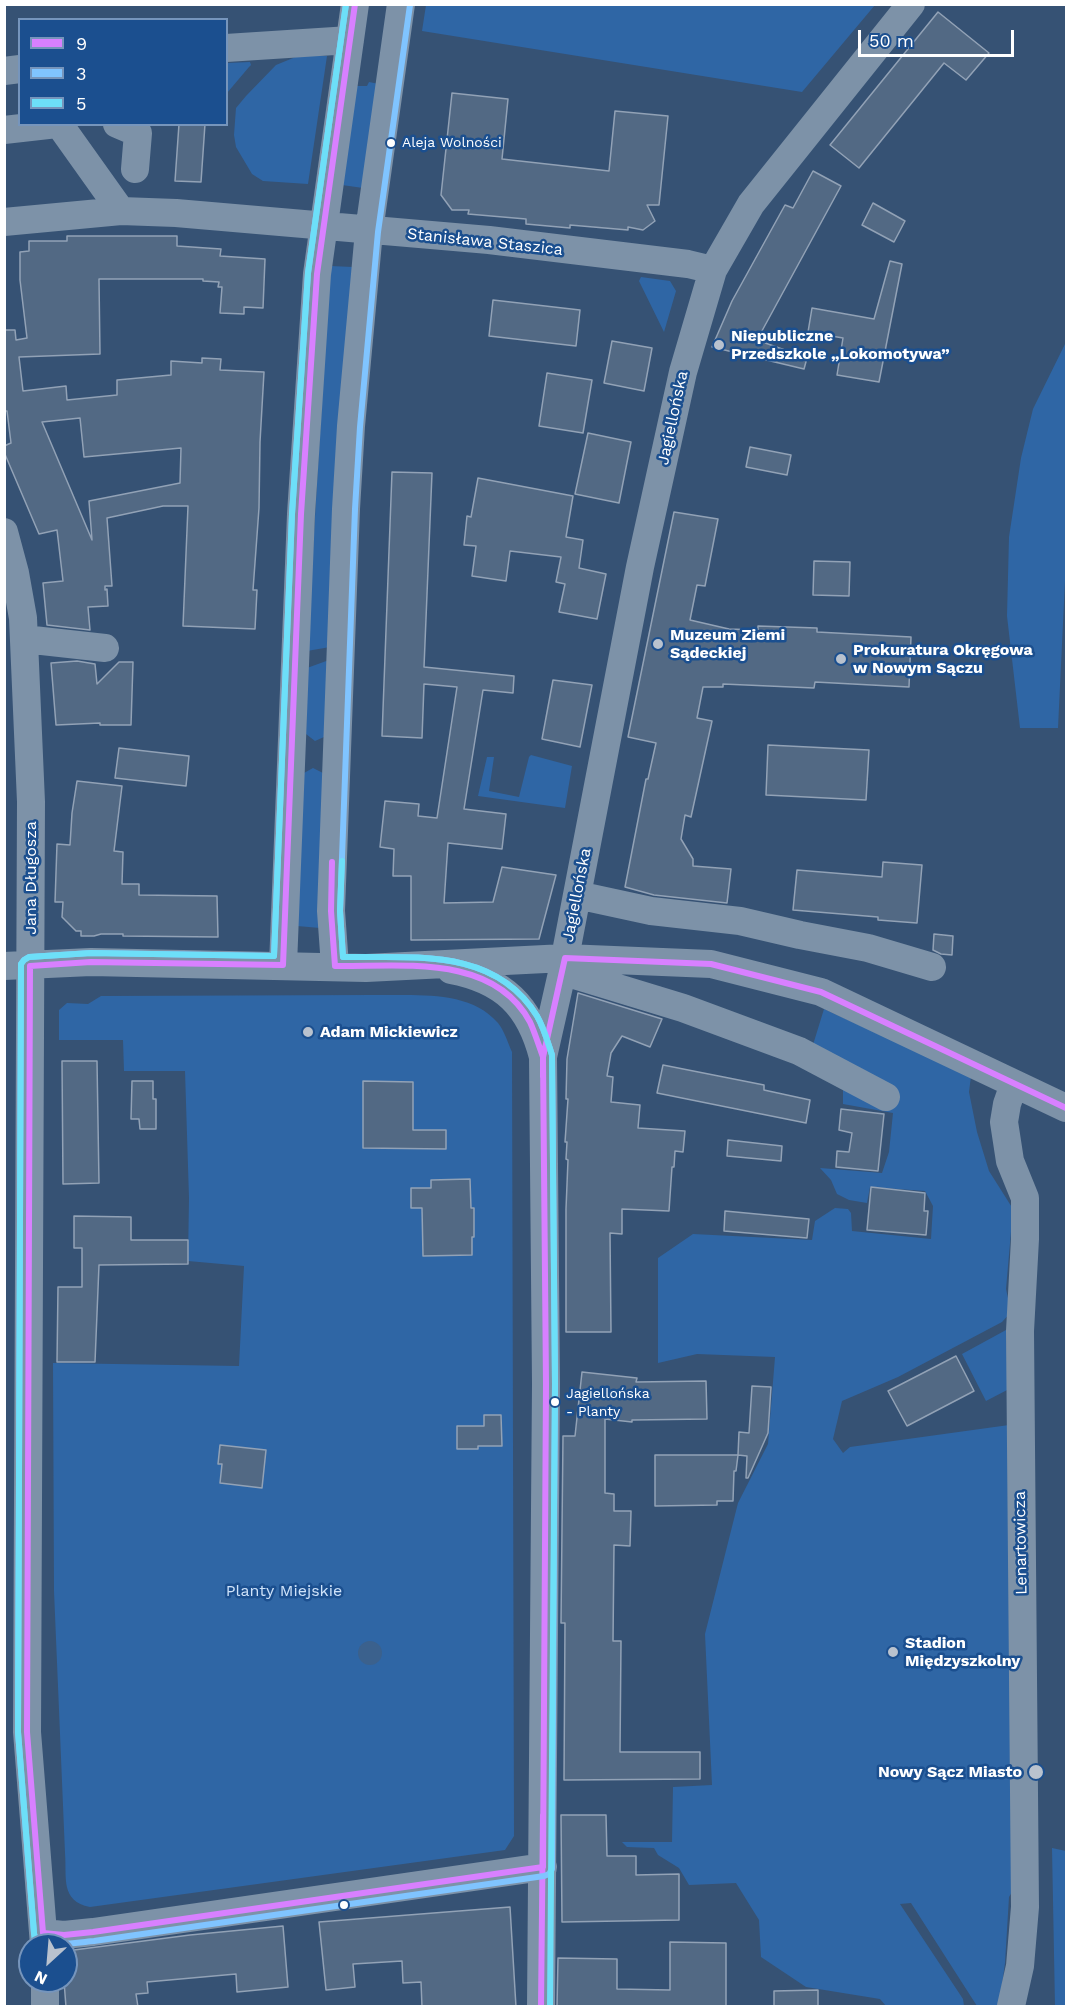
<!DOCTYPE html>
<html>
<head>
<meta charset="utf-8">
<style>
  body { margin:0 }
  #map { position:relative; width:1071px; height:2011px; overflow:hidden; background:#365274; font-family:"Work Sans",sans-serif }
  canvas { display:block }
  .frame { position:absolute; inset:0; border:6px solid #fff; pointer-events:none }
  .legend { position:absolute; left:18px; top:18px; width:210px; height:108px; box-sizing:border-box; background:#1b4f8f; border:2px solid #7695bc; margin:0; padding:8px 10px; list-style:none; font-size:18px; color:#fff }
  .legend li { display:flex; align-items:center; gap:12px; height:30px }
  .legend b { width:30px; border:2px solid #7695bc }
  .north { position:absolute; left:18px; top:1933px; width:60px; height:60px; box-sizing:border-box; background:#1b4f8f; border:2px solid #7695bc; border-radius:50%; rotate:206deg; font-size:16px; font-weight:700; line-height:24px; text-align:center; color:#fff }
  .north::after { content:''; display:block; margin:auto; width:21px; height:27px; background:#b9c2ce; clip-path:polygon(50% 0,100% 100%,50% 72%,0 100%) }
  .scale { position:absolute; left:858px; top:30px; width:156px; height:27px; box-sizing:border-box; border:3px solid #fff; border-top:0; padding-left:8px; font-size:18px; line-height:21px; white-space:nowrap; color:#fff; -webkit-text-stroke:4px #1b4f8f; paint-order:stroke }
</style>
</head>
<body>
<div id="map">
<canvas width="1071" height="2011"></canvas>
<div class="frame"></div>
<ul class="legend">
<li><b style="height:8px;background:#d880ff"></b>9</li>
<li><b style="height:8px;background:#80c4ff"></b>3</li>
<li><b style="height:8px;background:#6ddff8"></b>5</li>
</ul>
<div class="north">N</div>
<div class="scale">50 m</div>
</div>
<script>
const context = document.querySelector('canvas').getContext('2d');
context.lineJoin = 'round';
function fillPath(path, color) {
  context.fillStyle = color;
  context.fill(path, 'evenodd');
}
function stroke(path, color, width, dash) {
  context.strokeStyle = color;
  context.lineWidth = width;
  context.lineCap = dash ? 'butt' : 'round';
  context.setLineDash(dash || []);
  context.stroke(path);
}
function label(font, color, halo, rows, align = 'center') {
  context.font = font + ' "Work Sans",sans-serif';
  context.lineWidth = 5;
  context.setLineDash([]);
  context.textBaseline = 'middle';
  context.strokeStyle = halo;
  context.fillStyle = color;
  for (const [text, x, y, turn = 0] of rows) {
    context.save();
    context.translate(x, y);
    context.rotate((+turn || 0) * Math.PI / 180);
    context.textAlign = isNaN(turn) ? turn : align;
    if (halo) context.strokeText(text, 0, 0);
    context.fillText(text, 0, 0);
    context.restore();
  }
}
fillPath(new Path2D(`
  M426 5V4L875 5 802 92 422 31Z
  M298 56H327L308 184 263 181 252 174 236 147 234 135 236 108 246 96 276 65Z
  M250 62 251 65 249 67 227 93V63Z
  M369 82 379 84 363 188 342 185 356 86H367Z
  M330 266 353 267 330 647 307 651Z
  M641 277 670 281 676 291 664 332 639 281Z
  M1066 342V560L1058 728H1020L1007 616 1009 537 1021 458 1033 409Z
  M329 660 324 737 315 741 306 734 307 668Z
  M531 755 572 766 565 808 478 796 487 757H494L489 791 519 797 529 757Z
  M313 768 323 773 320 928 297 926 304 773Z
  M374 995C414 996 469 989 498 1023 504 1030 508 1043 512 1052L514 1836 505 1850 90 1907C60 1901 67 1878 65 1853L54 1591 53 1363 239 1366 244 1266 188 1261 189 1198 185 1071H124L123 1040H59V1010L67 1003 88 1004 101 996Z
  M824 1009 971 1076 969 1092 977 1132 989 1171 1013 1209 1006 1289 1011 1312 1002 1322 898 1377 842 1401 833 1439 843 1453 850 1447 1009 1425 1012 1892 1009 1897 1005 1963 999 2006H977L911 1903 900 1904 963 1999 964 2006H886L880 1999 806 1987 761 1957 759 1920 736 1883 689 1885 679 1868 658 1855 654 1848 627 1847 622 1842H672L673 1787 712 1785 705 1634 738 1503 768 1444 775 1357 697 1354 658 1363V1258L693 1234 812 1240 815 1221 835 1208 848 1209 851 1213 852 1231 931 1239 933 1206 925 1191 870 1187 867 1203 849 1200 837 1194 831 1180 820 1168 882 1173 889 1152 893 1113 843 1104V1088L812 1048Z
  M1006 1330 1009 1389 986 1401 962 1354Z
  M1052 1848 1066 1851V2006H1055Z`), '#2f66a5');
fillPath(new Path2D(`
  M358 1653a12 12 0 1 1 24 0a12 12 0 1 1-24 0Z`), '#3b618d');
const building = new Path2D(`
  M938 12 989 53 966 80 944 63 859 168 830 145Z
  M452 93 508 99 502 159 609 171 615 111 668 116 659 205H647L655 221 643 230 628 227V230L570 225V228L526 224V219L468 214 469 210H452L441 195Z
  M179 124H205L201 182 175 181Z
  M813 171 841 186 757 340 807 358 804 369 712 347 732 301 785 205 793 208Z
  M873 203 905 221 894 242 862 225Z
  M67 236H177V246L221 249 220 256 265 259 263 308 244 307V314L220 313 222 287H218L219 282 203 281V279H99L100 354 19 357 23 391 66 386 67 400 117 395V380L171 375V361L202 363V358L221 359 220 370 264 372 260 442 259 508 253 590H257L255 629 183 626 188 506H163L107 518 112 586H105V590L107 589 108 606 88 607 90 630 47 625 43 583 63 581 57 530 39 534 4 452V446L11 443 7 411H4V330H15L16 340 27 338 20 280V252L29 251V241H67ZM80 418 84 457 181 448 180 483 89 501 92 540 42 422Z
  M890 261 902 264 879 382 837 375 843 338 808 332 812 308 874 319Z
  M493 300 580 310 576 346 489 336Z
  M612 341 652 348 644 391 604 383Z
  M547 373 592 380 583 433 539 426Z
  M588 433 631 442 619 503 575 494Z
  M750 447 791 455 787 475 746 467Z
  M392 472 432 473 424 667 514 676 513 693 483 690 464 809 506 814 502 849 448 843 444 903 493 902 502 867 556 875 539 939 411 940V876H393L394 849 380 847 385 801 419 804 418 816 437 818 457 687 424 684 422 738 382 736Z
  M478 478 573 496 566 537 583 540 579 568 606 574 597 619 559 612 565 584 556 582 561 557 510 551 506 581 472 576 476 546 464 545 467 516 471 517Z
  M674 512 718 519 705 586 697 585 690 620 729 629 758 630V626L817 628V632L911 637 909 687 815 682 814 688 723 684V687H703L697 718 712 721 691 817 685 815 681 839 693 859V866L731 869 727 903 654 895 625 887 646 779H648L656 743 628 737Z
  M814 561 850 562 849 596 813 595Z
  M77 661 95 664 97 684 119 662H133L131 725H100V723L56 725 51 663Z
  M553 680 592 685 580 747 542 739Z
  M768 745 869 750 866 800 766 795Z
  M119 748 189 756 186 786 115 778Z
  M77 781 122 786 114 851 123 852 122 884H139V895L217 896 218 937 123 936V934H101L94 936H81V931H76L62 917 63 902H55L57 844 70 845 72 813Z
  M883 862 922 865 917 923 878 920V917L793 910 797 870 882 877Z
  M934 934 953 936 952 955 941 954 933 950Z
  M578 993 662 1019 650 1047 622 1036 611 1053 607 1076 613 1077 611 1102 640 1105 638 1128 685 1131 683 1152 675 1151 674 1167H672L669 1211 622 1209V1234L610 1233 611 1332H566V1209L568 1160 566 1159 567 1142H565L568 1099H566L567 1059Z
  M62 1061H97L99 1183 63 1184Z
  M663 1065 764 1085V1090L810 1100 806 1123 657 1093Z
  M132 1081H153V1099H156V1129H140L139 1119H131Z
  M363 1081 413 1082V1130H446V1149L363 1148Z
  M841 1109 884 1114 878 1171 836 1167 837 1151 849 1152 852 1133 839 1130Z
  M728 1140 782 1146 781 1161 727 1156Z
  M470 1179 471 1208H474V1237H472V1255L423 1256 422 1208H411V1188H431V1180Z
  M871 1187 925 1193 924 1211H928L926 1235 867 1230Z
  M725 1211 809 1219 807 1238 724 1231Z
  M74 1216 131 1217V1240H188V1264L99 1265 95 1362H57L58 1287H82V1248H74Z
  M956 1356 974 1391 907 1426 888 1391Z
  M582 1372 637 1378 636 1382 706 1381 707 1419 632 1420V1422L605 1419V1493L614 1494V1511H631L630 1546 614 1545 613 1641H621L620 1752H700V1779L564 1780 565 1623H561L563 1436H575Z
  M752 1386 771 1387 768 1433 748 1478H746L747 1456 738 1455 739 1432 749 1433Z
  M484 1415H501L502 1446H478V1449H457V1426H484Z
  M220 1445 266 1450 262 1488 220 1483 222 1464H218Z
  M655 1455H738L736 1471H734L733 1501H717V1505L655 1506Z
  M561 1815H606L607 1856H636V1875L679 1874V1920L562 1922Z
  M510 1907 516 2007H422L421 1982 403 1983 402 1961 353 1964 355 1987 326 1990 319 1922Z
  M283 1926 288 1987 237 1992 236 1974 147 1982 148 1993 136 1994 138 2007H66L64 1981H66V1951L190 1935Z
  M670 1942 726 1943V2007H557L558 1958 617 1959V1989L670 1990Z
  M818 1990V2007H774V1991Z`);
fillPath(building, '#526984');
stroke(building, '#92a2b6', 1.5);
stroke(new Path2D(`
  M226 48 350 40
  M4 71 20 69
  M59 124 121 211
  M117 124 138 133 135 169
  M4 130 57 124
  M4 222 121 211 176 213 489 240 688 264 713 270
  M4 532 15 573 23 618 31 802 27 1732 44 1945
  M24 639 105 648
  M577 895 651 911 740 921 800 935 868 948 932 967
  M283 965 301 514 317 274 355 4
  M4 966 91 962 366 968 565 958 711 964 821 992 1066 1108
  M335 966 331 911 346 509 351 426 369 231 401 4
  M451 970C504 980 530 1006 543 1057
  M562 973 578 976 683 1008 799 1051 886 1097
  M43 1933 64 1935 93 1932 543 1867
  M45 1981V2006
  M541 2006 546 1384 543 1057 562 973 640 567 683 372 713 270 751 204 911 4
  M1011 2006 1020 1966 1025 1907 1020 1331 1025 1239V1198L1010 1161 1004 1122 1007 1104 1014 1084`), '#7d92a8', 28);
stroke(new Path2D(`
  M355 4 317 274 301 514 283 965 91 962 30 966 27 1732 43 1933 64 1935 93 1932 543 1867
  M332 862 331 911 335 966C400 967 493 953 530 1022 535 1033 539 1046 543 1057L546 1384 543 1867
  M543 1077V1057L565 958 711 964 821 992 1066 1108
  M541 2006 543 1815`), '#d880ff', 6);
stroke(new Path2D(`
  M346 4 308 273 292 514 274 956 91 953 29 957 24 960 21 964 18 1732 34 1934C40 1950 80 1942 94 1941L544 1876 549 1874 552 1869 555 1384 552 1055C548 1043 544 1028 537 1016 495 947 413 958 343 957L340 911 355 509 360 427 378 232 410 5`), '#80c4ff', 6);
stroke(new Path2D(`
  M342 861 340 911 343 957C413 958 495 947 537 1016 544 1028 548 1043 552 1055L555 1384 550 2006
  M35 1945 18 1732 21 964 24 960 29 957 91 953 274 956 292 514 308 273 346 4`), '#6ddff8', 6);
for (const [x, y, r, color] of [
  [391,143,5,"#fff"],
  [719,345,6,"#b9c2ce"],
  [658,644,6,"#b9c2ce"],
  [841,659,6,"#b9c2ce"],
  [308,1032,6,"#b9c2ce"],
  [555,1402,5,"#fff"],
  [893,1652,6,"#b9c2ce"],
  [1036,1772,8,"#b9c2ce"],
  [344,1905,5,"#fff"]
]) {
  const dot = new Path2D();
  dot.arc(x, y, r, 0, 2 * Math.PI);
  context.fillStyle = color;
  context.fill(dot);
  stroke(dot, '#1b4f8f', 2);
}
label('14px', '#fff', '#1b4f8f', [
  ["Aleja Wolności",402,143],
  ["Jagiellońska",566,1394],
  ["- Planty",566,1412]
], 'left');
label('16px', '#fff', '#1b4f8f', [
  ["Stanisława Staszica",485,242,6],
  ["Jagiellońska",673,418,-78],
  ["Jana Długosza",31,878,-90],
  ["Jagiellońska",577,895,-79],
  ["Lenartowicza",1021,1543,-91]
]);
label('bold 16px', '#fff', '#1b4f8f', [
  ["Niepubliczne",731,336],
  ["Przedszkole „Lokomotywa”",731,354],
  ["Muzeum Ziemi",670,635],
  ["Sądeckiej",670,653],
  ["Prokuratura Okręgowa",853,650],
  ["w Nowym Sączu",853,668],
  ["Adam Mickiewicz",320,1032],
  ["Stadion",905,1643],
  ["Międzyszkolny",905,1661],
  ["Nowy Sącz Miasto",1022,1772,"right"]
], 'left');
label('16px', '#cfe3fa', '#1b4f8f', [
  ["Planty Miejskie",284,1591]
]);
</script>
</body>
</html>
